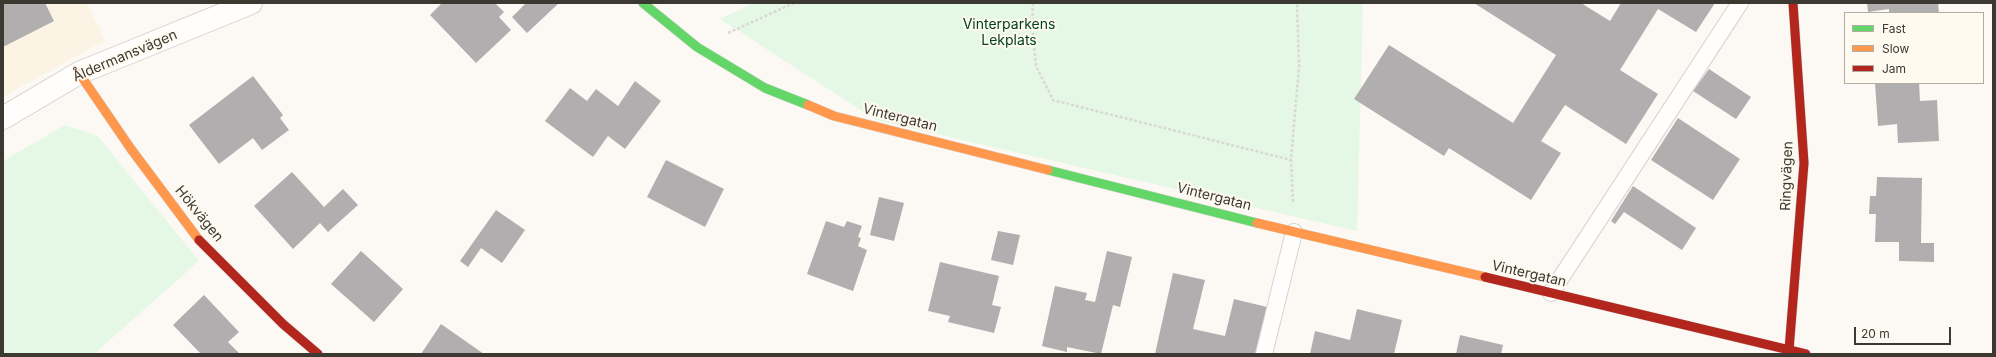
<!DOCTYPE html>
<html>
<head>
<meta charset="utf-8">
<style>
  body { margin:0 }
  #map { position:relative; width:1996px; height:357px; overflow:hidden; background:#fcf9f4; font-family:Inter,sans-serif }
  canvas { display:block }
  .frame { position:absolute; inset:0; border:4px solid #3c3933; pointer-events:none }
  .legend { position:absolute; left:1844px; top:12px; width:140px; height:72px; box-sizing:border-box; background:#fffaf0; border:1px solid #b1ada4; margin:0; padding:5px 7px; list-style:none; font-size:12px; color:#3c3933 }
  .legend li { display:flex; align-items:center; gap:8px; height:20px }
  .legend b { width:20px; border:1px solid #b1ada4 }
  .scale { position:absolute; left:1854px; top:327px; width:97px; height:18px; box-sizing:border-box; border:2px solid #3c3933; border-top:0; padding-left:5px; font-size:12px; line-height:14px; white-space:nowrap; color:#3c3933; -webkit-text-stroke:3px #fffaf0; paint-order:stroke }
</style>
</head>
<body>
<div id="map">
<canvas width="1996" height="357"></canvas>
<div class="frame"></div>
<ul class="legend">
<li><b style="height:5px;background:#63d668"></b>Fast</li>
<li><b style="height:5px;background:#ff974d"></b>Slow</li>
<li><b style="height:5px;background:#b3261e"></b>Jam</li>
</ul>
<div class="scale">20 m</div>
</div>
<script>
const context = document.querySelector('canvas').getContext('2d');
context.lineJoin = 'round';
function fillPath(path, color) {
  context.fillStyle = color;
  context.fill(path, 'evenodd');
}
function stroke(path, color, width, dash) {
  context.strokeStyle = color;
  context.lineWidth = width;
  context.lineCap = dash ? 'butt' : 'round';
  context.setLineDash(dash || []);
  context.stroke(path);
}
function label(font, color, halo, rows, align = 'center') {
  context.font = font + ' Inter,sans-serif';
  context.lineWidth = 4;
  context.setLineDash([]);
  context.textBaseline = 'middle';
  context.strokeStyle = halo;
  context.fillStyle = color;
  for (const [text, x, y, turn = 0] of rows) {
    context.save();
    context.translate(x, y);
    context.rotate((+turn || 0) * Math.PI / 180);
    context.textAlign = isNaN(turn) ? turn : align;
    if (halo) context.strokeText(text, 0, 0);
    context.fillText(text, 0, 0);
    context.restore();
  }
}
fillPath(new Path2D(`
  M3 3H87L105 40 3 97Z`), '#fbf4e4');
fillPath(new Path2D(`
  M753 3H1363L1357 231 876 120 720 19Z
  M65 125 98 136 199 261 94 354H3V161Z`), '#e5f8e6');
fillPath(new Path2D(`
  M3 3H45L54 21 3 47Z
  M442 3H495L504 12 499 17 511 30 476 63 430 15Z
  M526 3H559L527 33 512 17Z
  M1474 3H1581L1610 21 1621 3H1715L1696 32 1658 9 1620 70 1658 94 1626 144 1565 105 1541 141 1561 153 1531 200 1449 148 1444 156 1354 99 1389 45 1513 123 1556 55Z
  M1867 3H1938L1939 13H1889V9L1868 12Z
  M1709 69 1751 97 1736 119 1693 91Z
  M253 76 283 115 280 118 289 130 262 150 253 138 219 164 189 125Z
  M635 81 661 101 625 149 608 136 593 157 545 121 570 88 587 101 596 89 618 106Z
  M1875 83H1919L1920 101 1937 100 1939 141 1898 143 1897 124 1878 126Z
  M1678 118 1740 159 1713 200 1651 160Z
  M666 160 724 189 705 227 647 197Z
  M292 172 324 207 343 189 358 205 328 232 320 223 293 249 254 206Z
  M1877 177 1922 178 1921 243H1934V262L1899 261V242H1875L1876 214H1869L1870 196H1876Z
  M1633 186 1696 228 1682 250 1624 212 1615 224 1611 221Z
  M879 197 904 203 894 241 870 235Z
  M496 210 525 230 502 263 481 248 468 267 460 261Z
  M826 221 844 227 847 221 862 226 858 237 861 238 858 246 867 250 853 291 807 274Z
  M998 231 1020 235 1013 265 991 260Z
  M361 251 403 289 374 322 331 284Z
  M1107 251 1132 257 1120 307 1113 305 1101 354 1067 347V352L1042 346 1055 286 1087 293 1085 300 1095 302Z
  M940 262 999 276 992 305 1001 307 994 333 948 322 950 316 928 311Z
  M1173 273 1205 280 1193 329 1225 336 1234 299 1267 307 1256 354H1155Z
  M204 295 239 332 228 342 240 354H201L173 325Z
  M1357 309 1402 320 1394 354H1310L1315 331 1350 340Z
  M441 324 484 354H421Z
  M1460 335 1503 345 1501 354H1456Z`), '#b0aeae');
const lane = new Path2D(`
  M1551 293 1740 3
  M1264 354 1294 232`);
const street = new Path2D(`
  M3 118 79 73 251 3`);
const fast = new Path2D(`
  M643 3 697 47 765 88 808 105
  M1048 170 1257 223`);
const slow = new Path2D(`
  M79 73 131 149 199 240
  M808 105 834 116 1048 170
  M1257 223 1485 277`);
const jam = new Path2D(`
  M199 240 283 324 318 354
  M1485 277 1806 354
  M1789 350 1804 163 1793 3`);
stroke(lane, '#d7d4cf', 18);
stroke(street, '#d7d4cf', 24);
stroke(fast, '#d7d4cf', 10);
stroke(slow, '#d7d4cf', 10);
stroke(jam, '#d7d4cf', 10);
stroke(new Path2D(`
  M1033 3 1032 23 1036 66 1053 100 1291 160
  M728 33 794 3
  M1293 202 1291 160 1299 66 1297 3`), '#d9d8d6', 2.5, [3, 2]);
stroke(lane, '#fffefd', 16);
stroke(street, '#fffefd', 22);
stroke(fast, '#63d668', 9);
stroke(slow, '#ff974d', 9);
stroke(jam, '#b3261e', 9);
label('14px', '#00431f', '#fffaf0', [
  ["Vinterparkens",1009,25],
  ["Lekplats",1009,41]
]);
label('14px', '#3c3933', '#fffaf0', [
  ["Åldermansvägen",125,56,-23],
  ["Vintergatan",900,118,14],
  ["Ringvägen",1787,176,-88],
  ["Vintergatan",1214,197,14],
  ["Hökvägen",199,214,51],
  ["Vintergatan",1529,274,13]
]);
</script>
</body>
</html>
